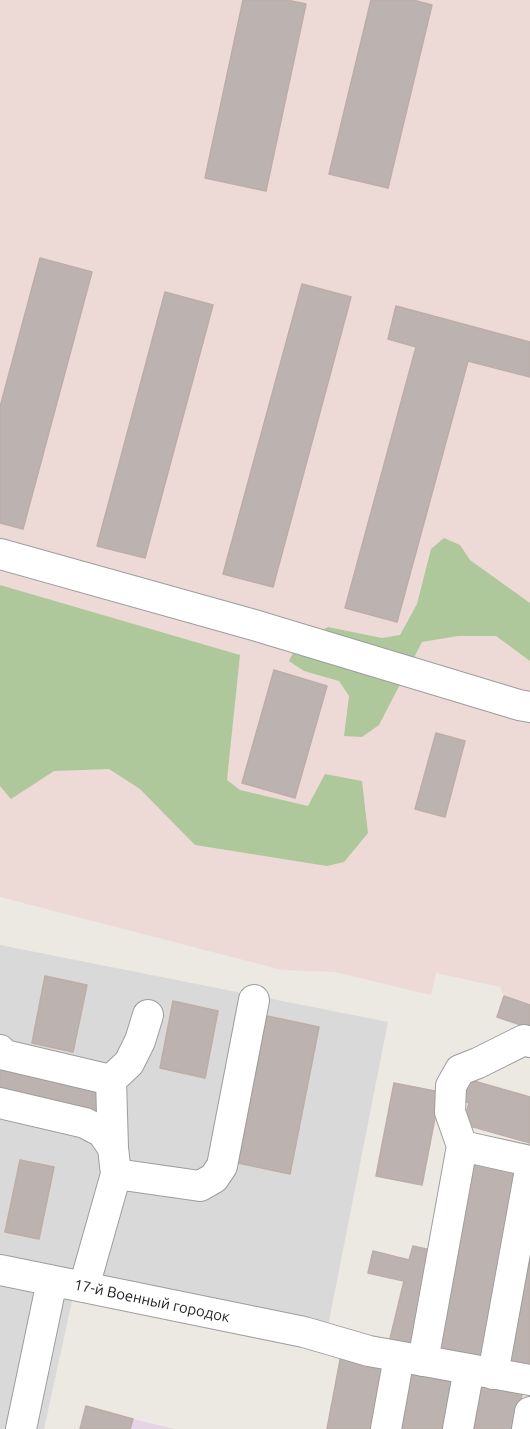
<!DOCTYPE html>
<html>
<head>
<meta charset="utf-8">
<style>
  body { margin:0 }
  canvas { display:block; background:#ece8e2 }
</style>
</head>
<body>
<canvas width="530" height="1429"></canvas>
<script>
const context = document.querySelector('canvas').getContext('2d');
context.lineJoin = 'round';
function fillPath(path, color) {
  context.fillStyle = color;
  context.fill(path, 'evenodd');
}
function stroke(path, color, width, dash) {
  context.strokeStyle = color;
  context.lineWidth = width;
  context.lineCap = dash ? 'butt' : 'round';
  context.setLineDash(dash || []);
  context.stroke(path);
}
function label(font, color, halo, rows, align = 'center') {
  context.font = font + ' Ubuntu,sans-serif';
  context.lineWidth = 4.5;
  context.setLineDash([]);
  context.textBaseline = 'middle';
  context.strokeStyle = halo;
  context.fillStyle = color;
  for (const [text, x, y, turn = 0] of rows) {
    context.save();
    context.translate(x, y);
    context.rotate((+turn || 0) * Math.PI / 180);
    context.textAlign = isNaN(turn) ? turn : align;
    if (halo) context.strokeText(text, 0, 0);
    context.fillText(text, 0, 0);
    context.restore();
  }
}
fillPath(new Path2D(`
  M0 945 388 1022 327 1331 77 1278 44 1429H0Z`), '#dad9d9');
fillPath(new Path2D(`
  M86 1406 133 1419 175 1429H80Z`), '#e5d5e4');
fillPath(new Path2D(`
  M0 0H530V1005L504 996 500 987 436 973 431 995 335 972 282 970 0 897Z`), '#eddad7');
fillPath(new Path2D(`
  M444 538 460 545 470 560 530 603V661L496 636H458L422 642 379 725 362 737 344 736 349 696 339 681 304 671 289 661 297 645 328 627 382 638 400 635 417 604 431 549Z
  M0 585 240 655 227 780 240 790 308 806 325 774 362 781 368 833 344 862 327 866 195 845 140 789 109 769 54 771 11 799 0 786Z`), '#aec89b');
const building = new Path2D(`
  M243 0H287L306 4 266 191 205 178Z
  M371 0H413L432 5 388 188 329 174Z
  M40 258 92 272 23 529 0 523V407Z
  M302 284 351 297 273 587 223 574Z
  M165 292 213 305 145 558 97 546Z
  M396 306 530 342V377L468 361 397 622 345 608 416 347 388 339Z
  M274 670 327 686 295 798 242 783Z
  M436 733 465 741 445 817 415 809Z
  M45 976 87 985 73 1052 32 1043Z
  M504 996 530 1005V1028L497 1017Z
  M173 1001 218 1011 205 1078 160 1068Z
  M267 1016 319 1027 290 1174 238 1163Z
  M0 1065 104 1089 98 1112 0 1089Z
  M467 1079 530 1097V1143L463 1124 469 1103 461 1100Z
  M394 1083 440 1092 422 1185 376 1176Z
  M20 1160 54 1167 39 1239 5 1232Z
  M474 1161 519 1169 483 1361 438 1352Z
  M413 1246 435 1251 411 1352 388 1347 404 1281 368 1273 373 1251 409 1260Z
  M530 1255V1370L509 1366Z
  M341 1355 386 1364 374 1429H327Z
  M409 1374 457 1383 448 1429H399Z
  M481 1386 522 1394 516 1429H473Z
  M86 1406 133 1419 130 1429H80Z`);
fillPath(building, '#bcb3b0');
stroke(building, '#bcada6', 1.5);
const minor = new Path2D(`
  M0 554 254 625 519 705 530 707
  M530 1042 524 1040 478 1063 460 1070 451 1086 450 1112 462 1146 530 1161
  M0 1050 5 1055 111 1080 113 1148
  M111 1080 129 1063 140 1041 148 1015
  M0 1103 85 1123 102 1132 113 1148 116 1174 84 1287
  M116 1174 200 1186 214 1178 222 1166 254 1000
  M0 1270 304 1332 369 1351 530 1380
  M423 1361 462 1146
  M493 1374 530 1170
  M21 1429 52 1281
  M386 1429 399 1357
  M458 1429 469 1369
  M527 1429 530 1412`);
stroke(minor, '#9d9d9d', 32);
stroke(minor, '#fff', 30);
label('15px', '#1c1c1c', '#fff', [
  ["17-й Военный городок",152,1301,12]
]);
</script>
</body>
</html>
